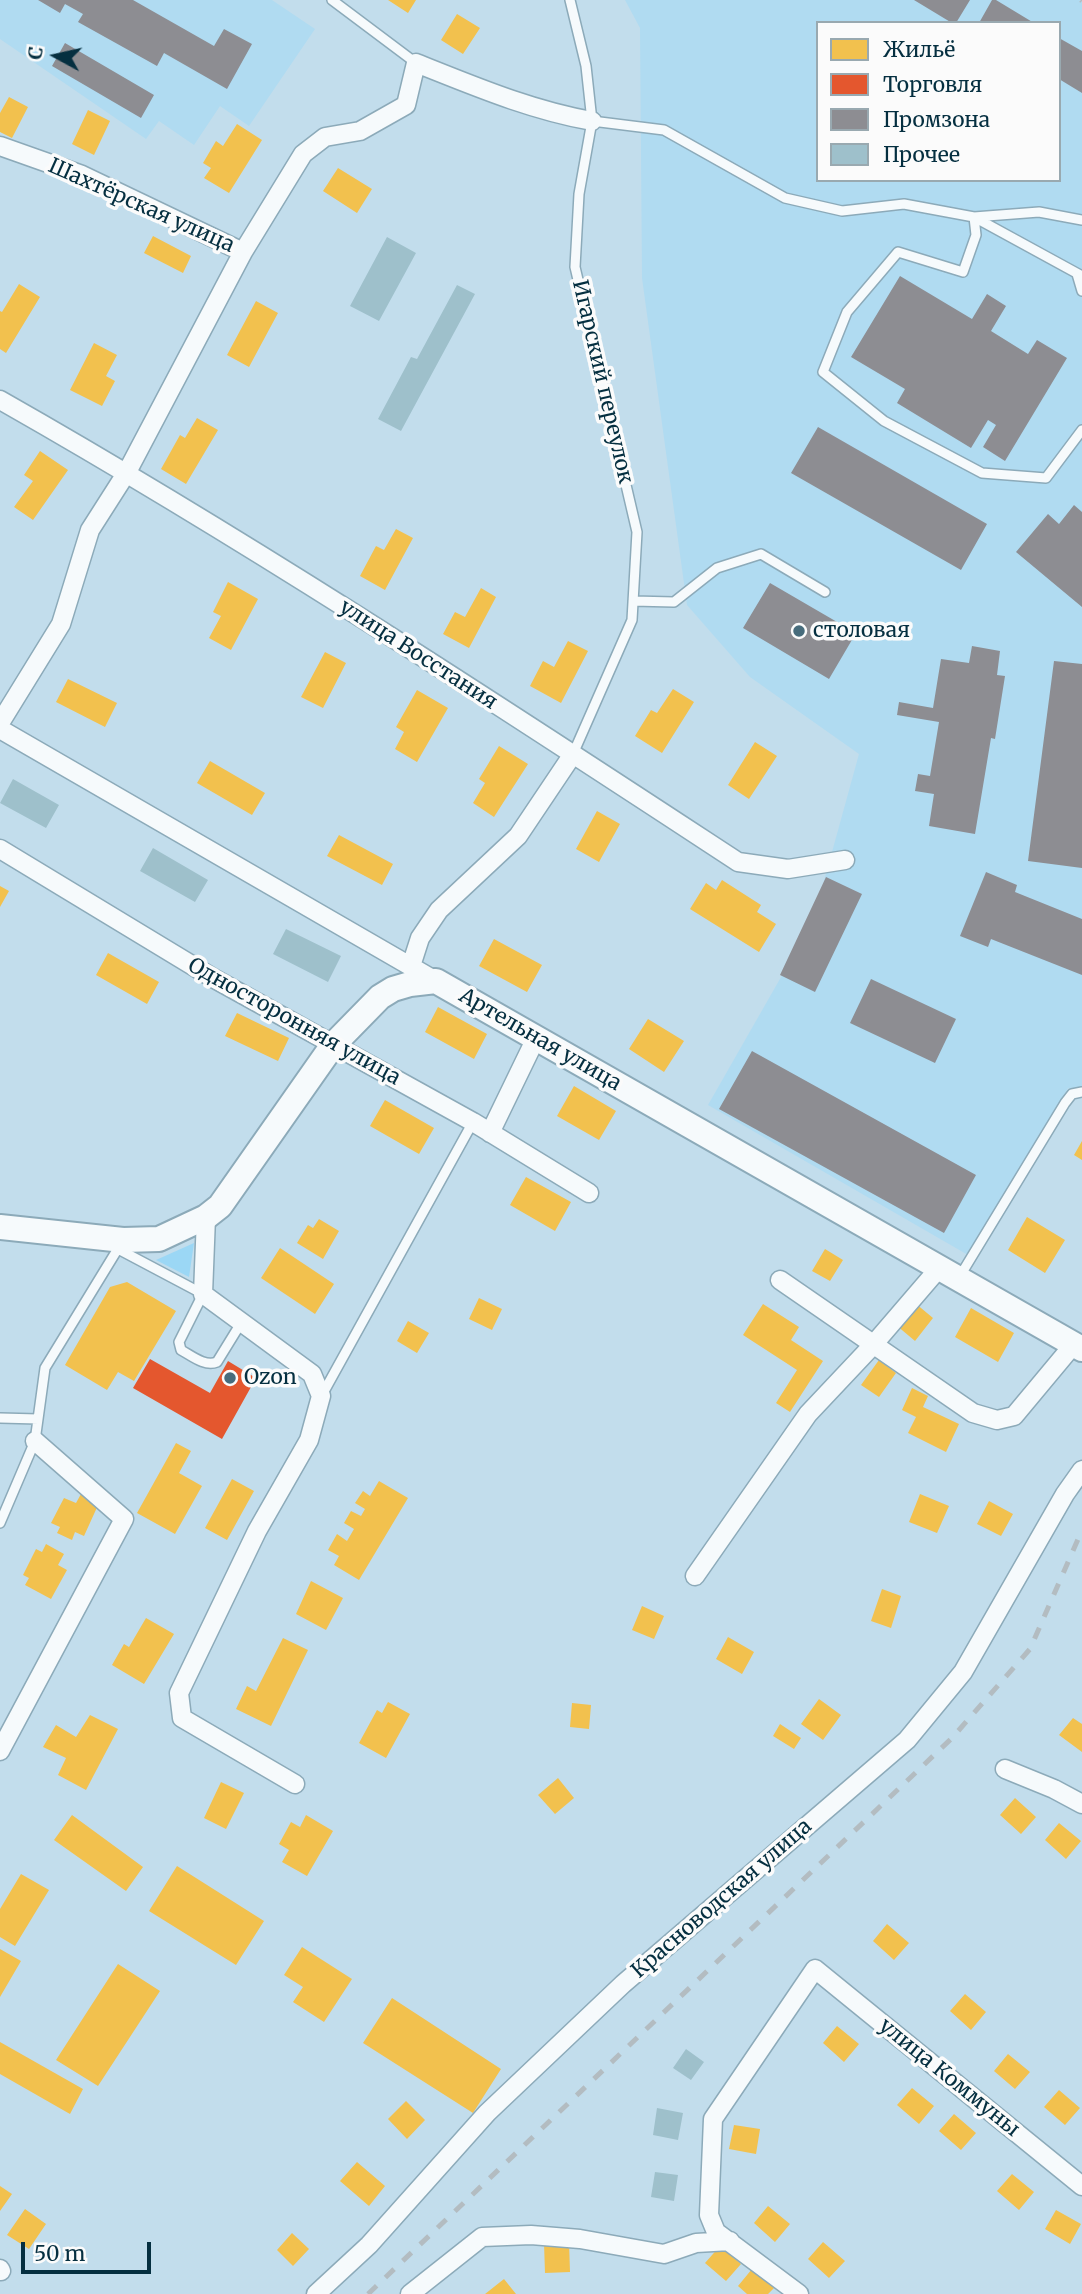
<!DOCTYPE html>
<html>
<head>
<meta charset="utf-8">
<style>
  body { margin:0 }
  #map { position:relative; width:1082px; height:2294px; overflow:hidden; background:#c2ddec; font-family:Merriweather,serif }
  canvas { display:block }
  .legend { position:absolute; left:816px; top:21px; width:245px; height:161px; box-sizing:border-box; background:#fbfbfb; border:2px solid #99a9b0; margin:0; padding:9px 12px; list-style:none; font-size:21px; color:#052f40 }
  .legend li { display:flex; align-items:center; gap:14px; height:35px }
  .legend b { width:35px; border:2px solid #99a9b0 }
  .north { position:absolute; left:21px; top:21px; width:70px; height:70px; -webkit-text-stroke:5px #fbfbfb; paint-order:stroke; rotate:278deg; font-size:19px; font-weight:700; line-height:28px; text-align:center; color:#052f40 }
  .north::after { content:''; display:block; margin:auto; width:24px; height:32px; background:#052f40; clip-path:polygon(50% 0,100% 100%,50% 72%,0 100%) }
  .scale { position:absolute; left:21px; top:2242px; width:130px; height:32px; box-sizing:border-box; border:4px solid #052f40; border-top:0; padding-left:9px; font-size:21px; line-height:24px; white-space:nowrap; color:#052f40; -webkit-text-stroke:5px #fbfbfb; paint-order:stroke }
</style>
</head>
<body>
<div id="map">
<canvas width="1082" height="2294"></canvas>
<ul class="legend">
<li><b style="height:19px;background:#f2c14e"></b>Жильё</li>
<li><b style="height:19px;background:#e4572e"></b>Торговля</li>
<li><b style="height:19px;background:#8d8d92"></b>Промзона</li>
<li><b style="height:19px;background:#9ec0cb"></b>Прочее</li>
</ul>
<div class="north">С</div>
<div class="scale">50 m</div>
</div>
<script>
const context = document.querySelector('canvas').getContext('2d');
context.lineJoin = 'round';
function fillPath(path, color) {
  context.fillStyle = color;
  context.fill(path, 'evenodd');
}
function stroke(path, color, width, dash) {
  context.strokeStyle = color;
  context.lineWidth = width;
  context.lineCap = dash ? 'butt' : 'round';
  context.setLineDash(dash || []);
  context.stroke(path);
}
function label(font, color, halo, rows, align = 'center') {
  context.font = font + ' Merriweather,serif';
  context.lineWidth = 7;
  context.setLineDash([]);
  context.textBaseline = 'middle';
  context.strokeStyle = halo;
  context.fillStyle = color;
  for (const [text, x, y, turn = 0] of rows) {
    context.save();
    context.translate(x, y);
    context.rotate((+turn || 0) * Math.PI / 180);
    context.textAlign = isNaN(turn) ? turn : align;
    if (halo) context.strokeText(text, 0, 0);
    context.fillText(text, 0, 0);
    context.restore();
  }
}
fillPath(new Path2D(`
  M0 0H272L315 29 249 126 220 106 194 145 159 121 146 139 0 39Z
  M625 0H1082V1095L1068 1088 1023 1171 968 1255 708 1105 813 921 859 754 750 677 687 605 642 278 640 28ZM818 23H1059V180H818Z`), '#b0dbf1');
fillPath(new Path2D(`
  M194 1243 189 1277 156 1260Z`), '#9bd7f5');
fillPath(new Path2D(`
  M388 0H416L408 13Z
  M457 14 480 28 463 54 441 40Z
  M9 97 28 107 12 138 0 132V113Z
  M88 110 110 121 94 155 72 144Z
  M237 124 262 140 229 193 204 178 211 168 203 163 216 141 223 146Z
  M338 168 372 189 357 213 323 191Z
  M153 236 191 256 183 273 144 253Z
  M19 284 40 297 6 353 0 349V311L2 312Z
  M256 301 278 313 249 367 227 355Z
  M94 343 117 355 106 376 115 381 102 406 70 390Z
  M197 418 218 430 186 484 161 469 180 435 185 438Z
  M40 451 68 470 33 520 14 507 33 481 24 475Z
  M396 529 413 538 385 590 360 576 376 546 384 550Z
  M228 582 258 599 231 650 209 638 221 616 213 612Z
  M481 588 496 597 469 648 443 634 455 612 465 617Z
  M568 641 588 651 561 703 530 686 543 661 554 667Z
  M325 652 346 663 323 708 301 697Z
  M68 679 117 703 105 727 56 702Z
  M673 689 694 702 662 753 635 736 651 710 657 713Z
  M417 690 448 708 417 762 395 749 404 732 396 727Z
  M755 742 777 756 749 799 728 785Z
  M499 746 528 764 494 817 473 803 485 783 479 779Z
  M210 761 265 793 252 815 197 783Z
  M597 811 620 824 599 862 576 849Z
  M339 835 393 864 382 885 327 856Z
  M722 880 761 905 757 912 776 924 759 952 690 909 706 883 716 890Z
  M0 886 9 891 0 907Z
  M494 939 542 965 527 992 479 966Z
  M108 953 159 982 147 1004 96 975Z
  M438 1007 487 1034 474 1059 425 1032Z
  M237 1013 289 1038 278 1061 225 1036Z
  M648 1019 684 1041 664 1072 629 1049Z
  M574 1086 616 1111 599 1140 557 1116Z
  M385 1100 434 1128 419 1154 370 1126Z
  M1082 1141V1160L1074 1155Z
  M526 1177 571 1202 555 1231 510 1205Z
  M1027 1217 1065 1240 1045 1273 1008 1250Z
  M319 1219 339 1231 323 1259 297 1243 308 1225 313 1228Z
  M280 1248 334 1284 315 1314 261 1278Z
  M825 1249 843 1260 830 1281 812 1271Z
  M127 1282 176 1311 134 1381 118 1372 107 1390 65 1365 110 1287Z
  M479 1298 502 1309 492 1330 469 1319Z
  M915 1303 933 1318 915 1341 896 1325Z
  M763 1304 799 1327 791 1340 823 1361 790 1412 776 1403 797 1370 743 1335Z
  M971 1308 1014 1333 998 1362 955 1337Z
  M408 1321 429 1333 417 1353 397 1341Z
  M879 1360 896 1373 879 1397 861 1385Z
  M912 1388 928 1396 923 1407 959 1424 946 1452 908 1433 916 1417 902 1410Z
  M176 1443 191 1451 179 1473 202 1486 175 1534 137 1513Z
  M232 1479 254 1491 227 1540 205 1528Z
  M379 1481 408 1498 359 1580 334 1565 339 1556 328 1550 337 1534 347 1541 354 1529 344 1523 351 1511 361 1516 365 1509 355 1503 363 1491 370 1496Z
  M81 1494 99 1503 84 1536 75 1532 72 1540 57 1533 60 1527 51 1523 64 1498 76 1503Z
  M920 1494 949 1506 937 1533 909 1522Z
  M989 1501 1013 1514 1001 1536 977 1524Z
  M46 1544 64 1554 58 1565 67 1570 51 1599 25 1585 29 1578 23 1575 36 1549 42 1552Z
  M311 1581 343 1598 326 1630 296 1614Z
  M882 1589 901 1596 891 1628 871 1621Z
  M642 1606 664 1616 654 1639 632 1630Z
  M146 1618 174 1634 144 1684 112 1665 124 1644 129 1647Z
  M728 1637 754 1652 742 1674 716 1659Z
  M283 1638 308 1650 271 1726 236 1709 247 1686 256 1691Z
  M819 1699 841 1715 823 1740 801 1724Z
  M388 1702 410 1714 386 1758 359 1743 377 1710 382 1713Z
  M572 1703 591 1705 589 1729 570 1727Z
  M90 1715 118 1729 86 1790 58 1775 66 1758 43 1747 56 1725 76 1737Z
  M1073 1718 1082 1724V1752L1059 1735Z
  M780 1724 801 1738 794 1749 773 1736Z
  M558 1778 574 1798 555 1814 538 1795Z
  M221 1782 244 1793 226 1829 204 1818Z
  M1015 1798 1036 1817 1021 1834 1000 1815Z
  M72 1815 143 1867 126 1891 54 1840Z
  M306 1815 333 1831 307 1876 282 1862 289 1850 279 1844 291 1822 300 1827Z
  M1059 1823 1081 1841 1066 1859 1045 1840Z
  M177 1866 264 1921 236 1965 149 1911Z
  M21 1874 49 1890 15 1946 0 1937V1909Z
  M887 1924 909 1943 894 1960 873 1941Z
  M302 1947 352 1979 324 2022 293 2002 303 1987 284 1975Z
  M0 1949 21 1961 0 1997Z
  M118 1964 160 1991 98 2086 56 2060Z
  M965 1994 986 2012 971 2030 950 2011Z
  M392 1998 501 2069 473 2113 363 2043Z
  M837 2026 859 2044 844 2062 823 2043Z
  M0 2042 83 2089 70 2114 0 2074Z
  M1008 2054 1030 2072 1015 2089 994 2071Z
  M912 2088 934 2106 919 2124 897 2105Z
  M1059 2090 1080 2108 1065 2125 1044 2107Z
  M406 2101 425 2120 407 2139 388 2119Z
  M954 2114 976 2133 961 2150 939 2131Z
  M734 2125 760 2129 756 2154 729 2149Z
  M357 2162 385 2186 369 2206 340 2181Z
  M1012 2174 1034 2192 1019 2210 997 2191Z
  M0 2186 12 2194 0 2211Z
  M768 2206 790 2224 775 2242 754 2223Z
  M25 2209 46 2224 29 2249 7 2235Z
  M1056 2210 1081 2224 1070 2244 1045 2229Z
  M292 2233 309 2249 293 2266 277 2250Z
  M569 2242 570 2272 545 2273 544 2243Z
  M823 2242 845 2261 829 2278 808 2259Z
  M720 2246 741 2264 726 2281 705 2263Z
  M752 2269 774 2288 768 2294H747L738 2286Z
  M504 2279 516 2294H485Z`), '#f2c14e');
fillPath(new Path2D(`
  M150 1359 210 1393 228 1361 256 1378 222 1439 133 1388Z`), '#e4572e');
fillPath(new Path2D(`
  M38 0H133L214 46 224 29 252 44 227 89 164 53 157 66 78 22 83 14 65 4 60 13Z
  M914 0H970L956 23H952Z
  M992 0H996L1034 23H979Z
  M1059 38 1082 51V93L1059 79Z
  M65 43 154 95 141 118 52 66Z
  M900 276 972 319 987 294 1006 306 991 331 1028 354 1037 340 1067 358 1005 461 983 447 996 425 988 420 971 448 897 403 905 389 851 357Z
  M818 427 987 524 961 570 791 473Z
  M1074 505 1082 512V607L1016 552 1048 514 1059 524Z
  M770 583 856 633 829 679 743 628Z
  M972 646 1000 651 997 675 1005 676 995 739 991 738 975 834 929 826 934 794 915 791 918 774 930 776 939 722 897 715 899 702 933 708 941 659 969 663Z
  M1054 661 1082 664V868L1028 861Z
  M986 872 1017 885 1015 892 1082 919V975L991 939 988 947 960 936Z
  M826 877 862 894 815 992 780 975Z
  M871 979 956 1019 935 1063 850 1023Z
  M752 1051 976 1175 944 1233 719 1109Z`), '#8d8d92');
fillPath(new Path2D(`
  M387 237 416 253 379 321 350 306Z
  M457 285 475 294 401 431 378 419 411 357 417 359Z
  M13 779 59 805 46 828 0 803Z
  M153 848 208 880 195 902 140 871Z
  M286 929 341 956 328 982 273 954Z
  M686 2049 704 2062 691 2080 673 2068Z
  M657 2108 683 2113 678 2140 653 2135Z
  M655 2172 678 2175 674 2201 651 2197Z`), '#9ec0cb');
const service = new Path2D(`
  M332 0 416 63
  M570 0 586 66 592 121 579 194 575 267 637 532 632 620 573 754
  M592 121 664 130 785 198 842 211 904 204 974 217 1082 276
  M1082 220 1039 212 974 217 976 235 963 272 898 252 847 312 823 372 884 421 982 473 1046 478 1082 430
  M1077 274 1082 291
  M633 601 674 602 717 568 761 554 825 592
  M118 1249 203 1294 179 1342 181 1350C192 1356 205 1367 217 1362L241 1323
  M960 1276 1065 1103 1072 1094 1082 1092
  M322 1395 473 1122
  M0 1418 38 1419
  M0 1523 35 1441 45 1368 122 1242`);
const minor = new Path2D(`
  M0 146 82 175 243 252
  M0 400C252 543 495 703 738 862L788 869 845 860
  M0 723 61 624 90 530 127 472 243 252 303 154 325 137 360 131 406 105 416 63C474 86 530 110 592 121
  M0 729 436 981
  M0 849 213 978 473 1122 589 1193
  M411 966 420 938 439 910 518 836 573 754
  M490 1133 536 1038
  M206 1217 203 1294 312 1374 321 1396 309 1440 257 1531 179 1693 182 1718 295 1784
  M780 1280 973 1413 997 1420 1014 1416 1074 1344
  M695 1576 808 1414 873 1345 940 1267
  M0 1751 124 1519 35 1441
  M1005 1769 1054 1789 1082 1804
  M0 2269 1 2271
  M316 2294 369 2245 487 2113 623 1984 907 1740 963 1672 1065 1494 1082 1470
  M410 2294 482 2237 531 2235 580 2239 664 2254 696 2243 730 2241
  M799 2294 716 2232 709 2215 713 2119 815 1969 1082 2186`);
const secondary = new Path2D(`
  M0 1227 123 1240 159 1239 206 1217 220 1206 333 1045 380 997 393 989 410 984 436 981 1082 1349`);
stroke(service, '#8caab9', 12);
stroke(minor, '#8caab9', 21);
stroke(secondary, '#8caab9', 28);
stroke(service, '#f6fafc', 9);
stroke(minor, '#f6fafc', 18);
stroke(secondary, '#f6fafc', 24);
stroke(new Path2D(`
  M1081 0 1082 1
  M368 2294 952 1738 1030 1649 1082 1530`), '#b3bcc1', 5, [12, 12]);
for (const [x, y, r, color] of [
  [799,631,7,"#476c7c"],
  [230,1378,7,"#476c7c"]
]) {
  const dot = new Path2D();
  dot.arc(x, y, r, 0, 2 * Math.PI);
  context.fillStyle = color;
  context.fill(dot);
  stroke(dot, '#fbfbfb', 2.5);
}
label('21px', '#052f40', '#fbfbfb', [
  ["Шахтёрская улица",141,206,24],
  ["Игарский переулок",602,382,77],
  ["улица Восстания",418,655,33],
  ["Односторонняя улица",294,1022,29],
  ["Артельная улица",540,1040,30],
  ["Красноводская улица",722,1899,-41],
  ["улица Коммуны",949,2078,39]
]);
label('21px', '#052f40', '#fbfbfb', [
  ["столовая",813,631],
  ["Ozon",244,1378]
], 'left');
</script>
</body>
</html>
